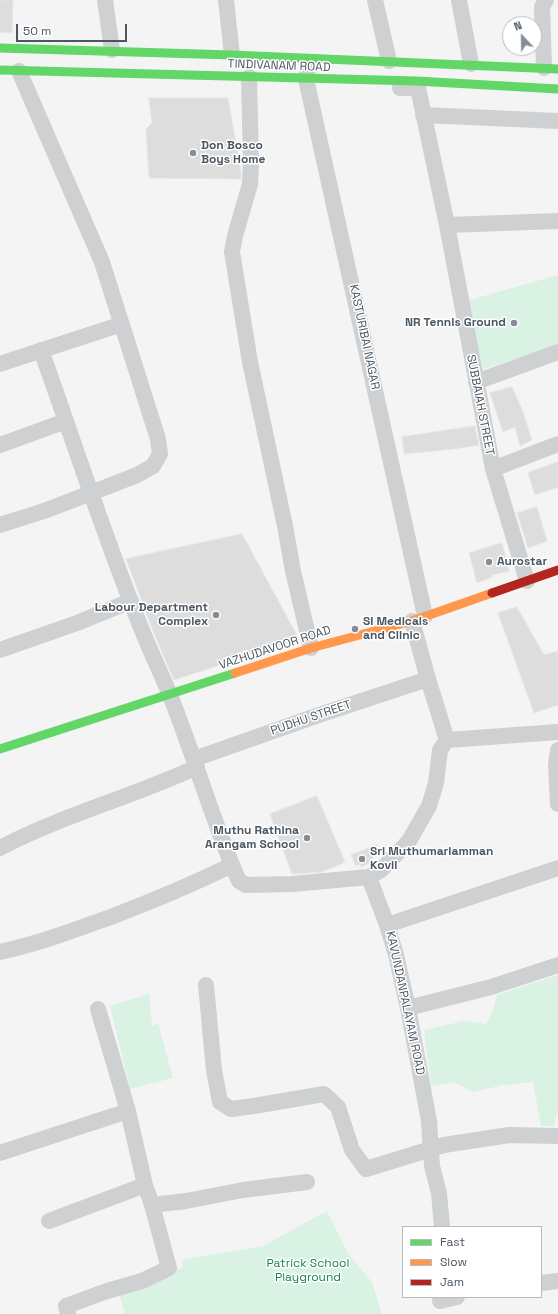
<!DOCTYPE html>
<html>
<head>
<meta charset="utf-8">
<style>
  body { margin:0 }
  #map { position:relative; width:558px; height:1314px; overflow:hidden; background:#f4f4f4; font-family:"Space Grotesk",sans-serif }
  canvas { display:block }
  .legend { position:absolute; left:402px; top:1226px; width:140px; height:72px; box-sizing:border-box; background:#fff; border:1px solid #b7bbc0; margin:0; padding:5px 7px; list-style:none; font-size:12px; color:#4a5661 }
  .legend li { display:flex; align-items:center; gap:8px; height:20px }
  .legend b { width:20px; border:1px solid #b7bbc0 }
  .north { position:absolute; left:502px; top:16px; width:40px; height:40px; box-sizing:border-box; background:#fff; border:1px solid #b7bbc0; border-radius:50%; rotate:338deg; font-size:11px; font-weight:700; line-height:16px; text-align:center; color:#4a5661 }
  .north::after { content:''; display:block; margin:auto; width:14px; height:18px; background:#868d94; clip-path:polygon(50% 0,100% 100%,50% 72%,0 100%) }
  .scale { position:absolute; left:16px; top:24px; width:111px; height:18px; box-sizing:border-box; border:2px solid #4a5661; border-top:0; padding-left:5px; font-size:12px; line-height:14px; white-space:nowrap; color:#4a5661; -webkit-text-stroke:3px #fff; paint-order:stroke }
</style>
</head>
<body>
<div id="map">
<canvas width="558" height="1314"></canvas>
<ul class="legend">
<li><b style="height:5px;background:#63d668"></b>Fast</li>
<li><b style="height:5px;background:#ff974d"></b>Slow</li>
<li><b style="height:5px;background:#b3261e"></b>Jam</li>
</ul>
<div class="north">N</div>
<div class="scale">50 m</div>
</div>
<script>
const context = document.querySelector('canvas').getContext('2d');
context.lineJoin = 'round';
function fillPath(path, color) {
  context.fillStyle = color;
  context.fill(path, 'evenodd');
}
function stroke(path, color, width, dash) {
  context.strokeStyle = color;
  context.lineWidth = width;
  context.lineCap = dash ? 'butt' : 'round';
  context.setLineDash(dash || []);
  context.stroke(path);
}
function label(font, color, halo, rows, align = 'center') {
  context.font = font + ' "Space Grotesk",sans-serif';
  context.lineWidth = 3;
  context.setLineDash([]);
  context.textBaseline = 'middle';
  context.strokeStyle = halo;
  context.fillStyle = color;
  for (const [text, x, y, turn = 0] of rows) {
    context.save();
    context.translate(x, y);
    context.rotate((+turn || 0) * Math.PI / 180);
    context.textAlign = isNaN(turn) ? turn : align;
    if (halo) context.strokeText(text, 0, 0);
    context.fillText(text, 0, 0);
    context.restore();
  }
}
fillPath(new Path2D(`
  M558 275V345L481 370 466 301Z
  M558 975V1111L554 1126H541L533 1082 504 1085 473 1092 454 1082 431 1086 424 1030 464 1021 486 1024 494 1008 497 995Z
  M149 994 152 1026 158 1023 173 1078 130 1089 110 1006Z
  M327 1211 349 1255 372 1282 382 1314H125L119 1293 183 1267 182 1260 184 1259 263 1246Z`), '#d9f2e3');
const building = new Path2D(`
  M0 0H13L12 33 0 32Z
  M149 98H228L241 172V179L149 178 146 129 152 123Z
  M512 387 522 409 532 440 520 446 515 427 503 432 490 393Z
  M475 426 479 445 454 449 404 454 402 437Z
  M558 462V487L535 495 528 473Z
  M537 507 547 541 528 548 517 513Z
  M242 534 299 639 174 680 153 631 126 559Z
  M502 543 509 571 492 575V577L477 583 469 553Z
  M517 607 544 655 558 651V705L534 713 498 613Z
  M317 796 345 862 322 872 292 874 270 814Z
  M377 845 371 862 361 867 360 864 356 866 351 855Z`);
fillPath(building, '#ddddde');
stroke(building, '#e5e6e7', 1);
stroke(new Path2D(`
  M105 0 112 50
  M226 0 232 55
  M375 0 389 61
  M459 0 471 64
  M544 68 542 7 546 0
  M308 69 306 79 425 616
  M249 77 251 164 250 184 235 236 232 252 250 362 285 526 293 571 311 648
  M400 88H418L447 225 558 221
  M423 115 558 121
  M447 225 493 469 527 581
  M41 350C75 445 106 542 144 635 154 660 166 683 175 708 197 765 214 825 239 881L246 885 292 884 369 877 381 870 409 841 429 806 436 783 440 750 447 740 428 679 412 621
  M0 364 122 324
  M476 382 558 352
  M0 445 66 421
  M493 469 558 444
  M0 525 44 511 91 493 137 475 153 466 160 454 158 439 102 262 19 71
  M0 650 77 623 131 601
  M447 740 558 732
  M558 750 556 765 558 804
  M194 759 319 715 428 679
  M0 848C63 815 132 797 197 767
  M369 877 387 925 396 955 408 1008 429 1121 432 1166 439 1193 442 1227
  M387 925 558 868
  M0 952C37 944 72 931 108 918 150 902 191 885 232 865
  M206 985 214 1070 220 1102 231 1109 254 1106 324 1094 338 1107 352 1150 366 1169 444 1145 509 1135 558 1136
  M408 1008 491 987 558 965
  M0 1153 128 1111
  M152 1205 186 1201 243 1190 307 1182
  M49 1221 145 1185
  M541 1283 558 1281
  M440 1297V1301L457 1297
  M68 1314 66 1306 107 1291 142 1281 169 1268 152 1205 145 1185 128 1111 98 1009`), '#ced0d2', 16);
stroke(new Path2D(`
  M0 48 232 55 558 69
  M0 70 416 81 558 89
  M0 749 235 673`), '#63d668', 9);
stroke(new Path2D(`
  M235 673 311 648 412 621 492 593`), '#ff974d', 9);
stroke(new Path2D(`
  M492 593 558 570`), '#b3261e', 9);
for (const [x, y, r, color] of [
  [193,153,4,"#868d94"],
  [514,323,4,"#868d94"],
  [489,562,4,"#868d94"],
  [216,615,4,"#868d94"],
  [355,629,4,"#868d94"],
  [307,838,4,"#868d94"],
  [362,859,4,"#868d94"]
]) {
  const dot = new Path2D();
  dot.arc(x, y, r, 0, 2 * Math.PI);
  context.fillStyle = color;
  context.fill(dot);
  stroke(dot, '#fff', 1.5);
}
label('12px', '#4a5661', '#fff', [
  ["TINDIVANAM ROAD",279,66,2],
  ["KASTURIBAI NAGAR",364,337,78],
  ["SUBBAIAH STREET",480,405,79],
  ["VAZHUDAVOOR ROAD",275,648,-18],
  ["PUDHU STREET",311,718,-19],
  ["KAVUNDANPALAYAM ROAD",405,1003,78]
]);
label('bold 12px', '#4a5661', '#fff', [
  ["Don Bosco",201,146],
  ["Boys Home",201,160],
  ["NR Tennis Ground",506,323,"right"],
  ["Aurostar",497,562],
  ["Labour Department",208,608,"right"],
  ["Complex",208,622,"right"],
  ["SI Medicals",363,622],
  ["and Clinic",363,636],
  ["Muthu Rathina",299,831,"right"],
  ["Arangam School",299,845,"right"],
  ["Sri Muthumariamman",370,852],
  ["Kovil",370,866]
], 'left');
label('12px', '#17864f', '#fff', [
  ["Patrick School",308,1264],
  ["Playground",308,1278]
]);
</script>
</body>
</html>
